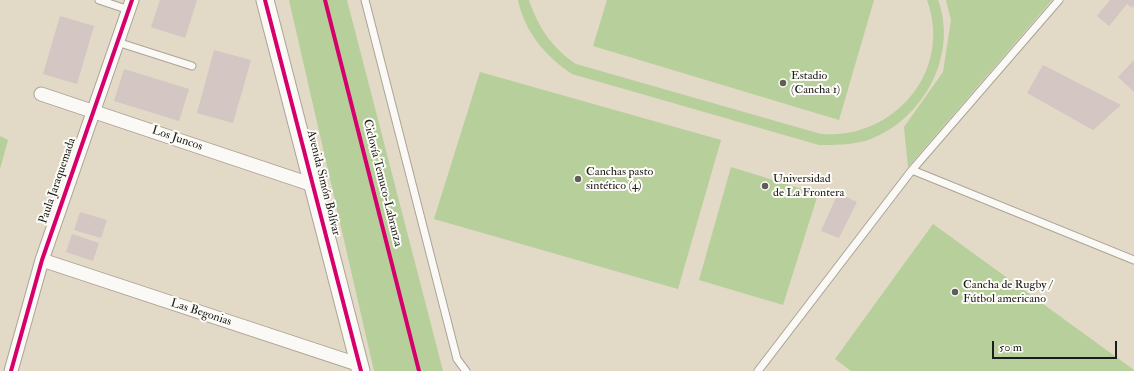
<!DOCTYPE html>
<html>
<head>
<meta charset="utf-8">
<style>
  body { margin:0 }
  #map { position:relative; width:1134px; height:371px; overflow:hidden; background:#e2d9c6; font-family:"IM FELL Double Pica",serif }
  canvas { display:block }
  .scale { position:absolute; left:992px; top:341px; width:125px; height:18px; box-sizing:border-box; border:2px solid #1c1c1c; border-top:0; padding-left:5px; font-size:12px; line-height:14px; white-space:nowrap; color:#1c1c1c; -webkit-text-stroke:3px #fdfcf7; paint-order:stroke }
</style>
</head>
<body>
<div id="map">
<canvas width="1134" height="371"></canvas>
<div class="scale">50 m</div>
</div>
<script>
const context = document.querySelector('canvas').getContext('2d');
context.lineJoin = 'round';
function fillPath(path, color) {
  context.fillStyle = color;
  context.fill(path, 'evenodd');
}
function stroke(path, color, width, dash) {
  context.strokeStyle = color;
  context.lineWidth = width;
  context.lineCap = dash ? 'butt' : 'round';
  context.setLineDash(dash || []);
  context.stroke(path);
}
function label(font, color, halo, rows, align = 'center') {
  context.font = font + ' "IM FELL Double Pica",serif';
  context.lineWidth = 4;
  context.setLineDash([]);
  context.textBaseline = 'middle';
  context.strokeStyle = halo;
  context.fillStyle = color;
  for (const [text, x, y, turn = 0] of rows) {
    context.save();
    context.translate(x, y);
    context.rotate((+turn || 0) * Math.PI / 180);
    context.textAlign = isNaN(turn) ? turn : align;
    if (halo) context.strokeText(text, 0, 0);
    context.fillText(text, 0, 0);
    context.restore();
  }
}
fillPath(new Path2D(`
  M289 0H347L443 371H374Z
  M518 0H529C538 27 552 48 576 64L821 134C894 140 953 71 927 0H938C959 57 921 123 865 141 850 145 835 145 819 145L572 74C545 56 525 32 518 0Z
  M607 0H874L839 120 593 46Z
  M946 0H1052L908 167 904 127 943 72 951 20Z
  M480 72 721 140 678 289 434 219Z
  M0 136 8 140 0 169Z
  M731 167 818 194 783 305 699 280Z
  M933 224 1134 370V371H851L835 359Z`), '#b6cf9b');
fillPath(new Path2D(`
  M160 0H197L185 38 151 27Z
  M1110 0H1134V5L1132 8 1127 4 1109 26 1097 16Z
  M60 16 94 26 77 84 43 74Z
  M214 50 251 60 233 123 197 113Z
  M1134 60V92L1118 77Z
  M1043 65 1121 105 1093 130 1027 93Z
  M124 69 189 89 179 121 114 101Z
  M838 193 857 202 839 238 821 231Z
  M80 212 107 220 101 238 74 230Z
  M72 234 99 243 93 261 66 252Z`), '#d3c6c3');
const service = new Path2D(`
  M99 0 129 10
  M365 0 457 359 466 371
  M117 42 192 66
  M912 170 1134 260
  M758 371 912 170 1059 0`);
const minor = new Path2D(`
  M41 94 313 185
  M42 260 360 365 358 371
  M11 371 42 260 132 0`);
const tertiary = new Path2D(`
  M265 0 361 371`);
stroke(service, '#aaa498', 9);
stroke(minor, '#aaa498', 15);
stroke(tertiary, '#aaa498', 19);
stroke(service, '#fbf9f6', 7);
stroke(minor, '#fbf9f6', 13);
stroke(tertiary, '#fbf9f6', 17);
stroke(new Path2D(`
  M265 0 361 371
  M325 0 419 371
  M11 371 42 260 132 0`), '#d6006c', 4);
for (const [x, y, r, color] of [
  [783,83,4,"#615e58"],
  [578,179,4,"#615e58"],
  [765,186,4,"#615e58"],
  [955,292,4,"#615e58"]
]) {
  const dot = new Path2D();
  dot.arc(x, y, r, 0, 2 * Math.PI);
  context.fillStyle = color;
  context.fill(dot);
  stroke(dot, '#fdfcf7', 1.5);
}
label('12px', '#1c1c1c', '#fdfcf7', [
  ["Estadio",791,76],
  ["(Cancha 1)",791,90],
  ["Canchas pasto",586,172],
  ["sintético (4)",586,186],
  ["Universidad",773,179],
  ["de La Frontera",773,193],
  ["Cancha de Rugby /",963,285],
  ["Fútbol americano",963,299]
], 'left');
label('12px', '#1c1c1c', '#fdfcf7', [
  ["Los Juncos",177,139,19],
  ["Paula Jaraquemada",58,181,-71],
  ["Avenida Simón Bolívar",323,183,76],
  ["Ciclovía Temuco-Labranza",382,183,76],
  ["Las Begonias",201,313,18]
]);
</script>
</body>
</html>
